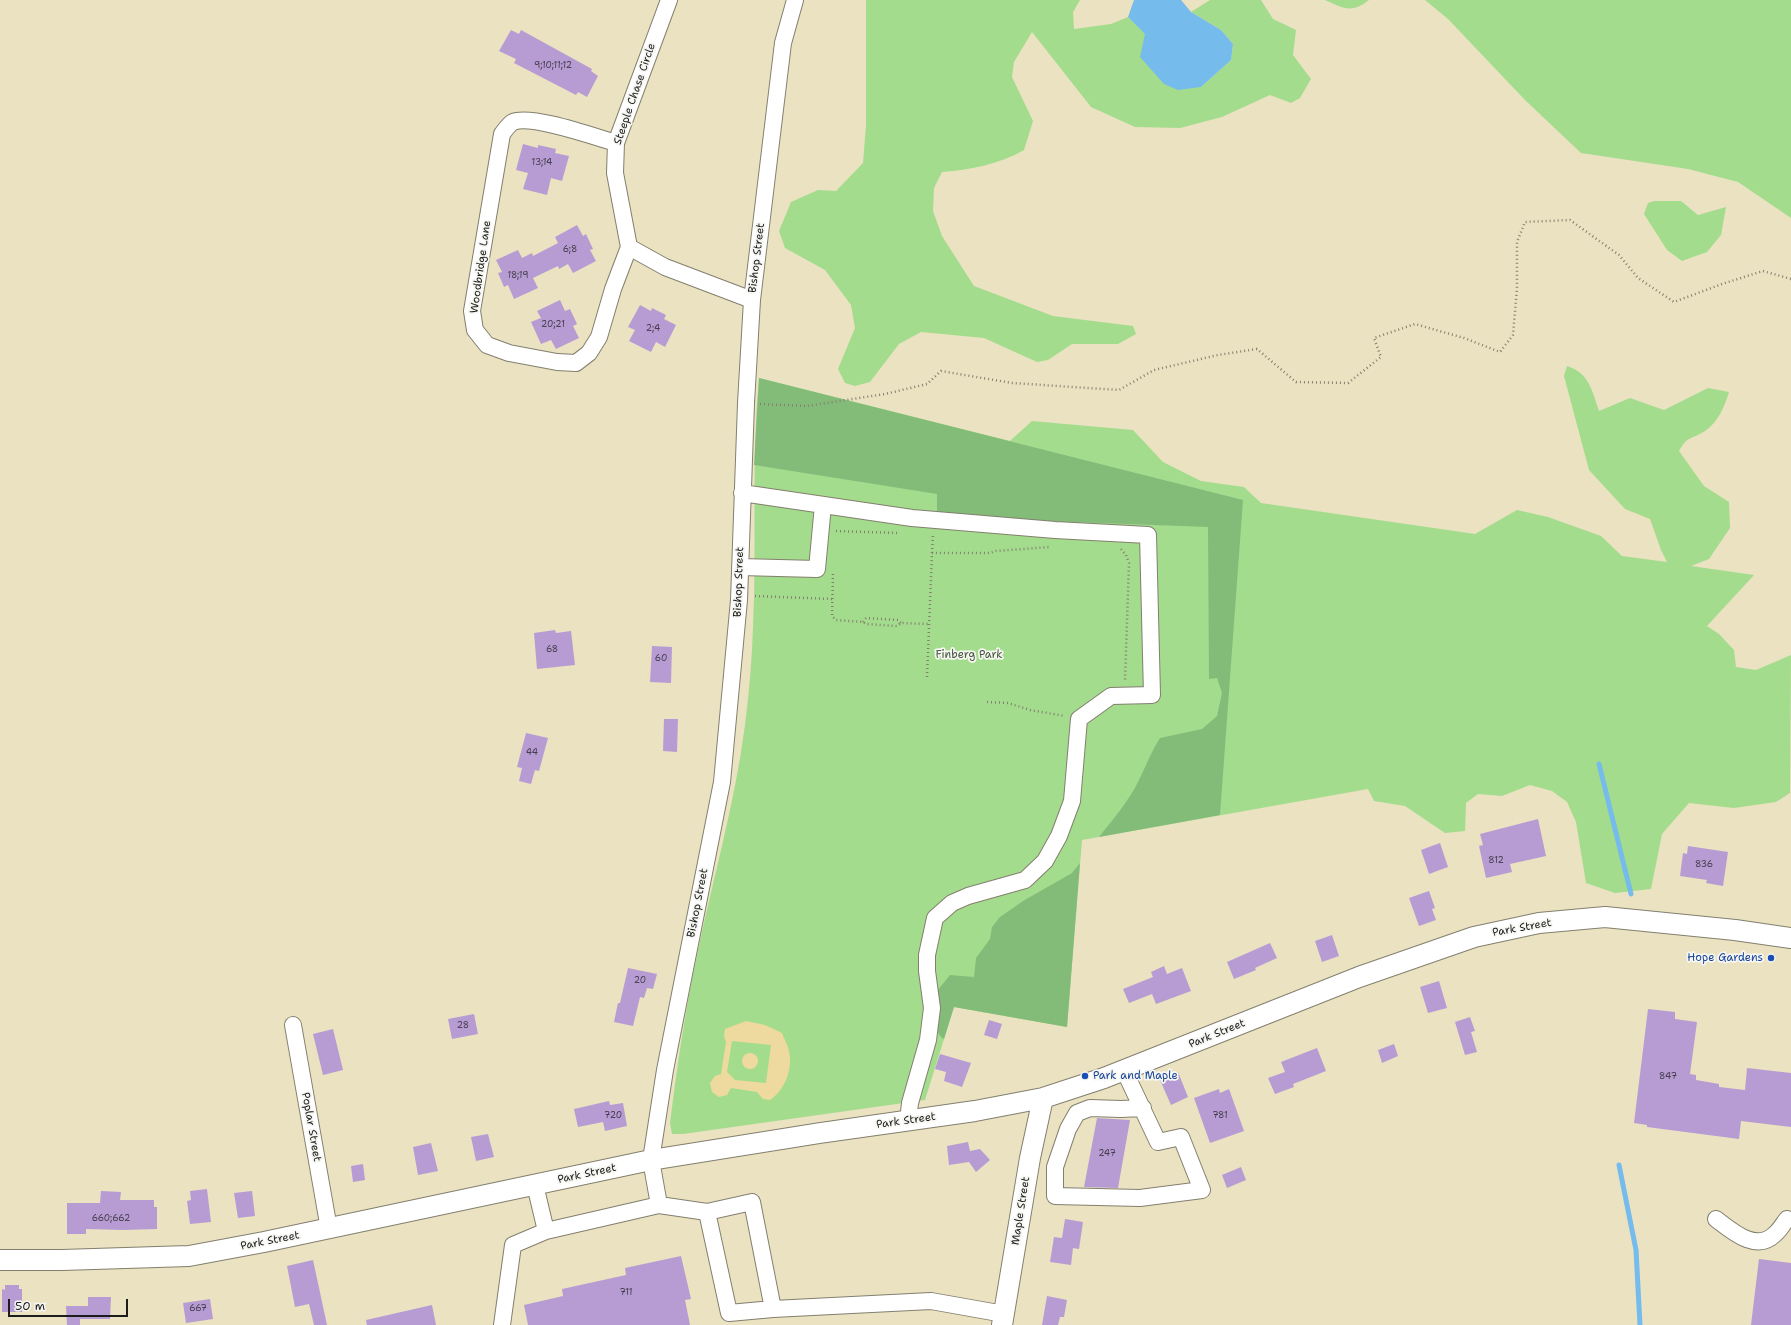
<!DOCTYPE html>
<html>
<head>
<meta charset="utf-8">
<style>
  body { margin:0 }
  #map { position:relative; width:1791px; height:1325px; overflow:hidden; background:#eae2c1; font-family:"Shantell Sans",sans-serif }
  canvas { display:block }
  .scale { position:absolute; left:8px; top:1299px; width:120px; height:18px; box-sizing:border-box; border:2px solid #1c1c1c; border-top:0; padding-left:5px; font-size:12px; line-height:14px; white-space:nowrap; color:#1c1c1c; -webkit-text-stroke:3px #f6f6f2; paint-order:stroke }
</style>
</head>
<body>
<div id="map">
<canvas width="1791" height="1325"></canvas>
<div class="scale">50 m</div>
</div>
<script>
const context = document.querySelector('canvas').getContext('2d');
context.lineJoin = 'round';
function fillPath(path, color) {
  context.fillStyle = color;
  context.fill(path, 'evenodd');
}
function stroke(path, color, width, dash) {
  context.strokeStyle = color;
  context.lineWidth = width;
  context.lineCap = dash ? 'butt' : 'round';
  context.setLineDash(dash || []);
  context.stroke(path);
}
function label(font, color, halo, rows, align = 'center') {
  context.font = font + ' "Shantell Sans",sans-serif';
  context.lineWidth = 3.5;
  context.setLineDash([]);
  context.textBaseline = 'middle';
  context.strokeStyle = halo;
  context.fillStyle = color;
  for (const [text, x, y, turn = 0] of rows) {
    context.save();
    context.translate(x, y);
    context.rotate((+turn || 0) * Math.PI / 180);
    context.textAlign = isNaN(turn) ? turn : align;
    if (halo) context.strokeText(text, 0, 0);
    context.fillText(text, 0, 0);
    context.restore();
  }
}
fillPath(new Path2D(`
  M866 0H1080L1073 12 1074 29 1111 24 1128 17 1201 87 1231 60 1233 44 1221 30 1191 12 1210 0H1261L1273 19 1296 30 1293 55 1311 79 1300 98 1291 103 1270 95 1222 117 1180 128 1135 127 1091 107 1032 32 1014 62 1012 77 1033 121 1024 150C1000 164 970 170 942 172L934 188 933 211 942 236 974 286 1053 316 1133 326 1136 334 1118 344H1072L1048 360 1037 362 984 338 921 332 899 344 870 382 855 386 845 383 838 369 855 328 851 305 825 270 785 248 779 231 791 202 818 190 836 191 863 163 866 125Z
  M1325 0H1369C1351 14 1344 8 1325 0Z
  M1425 0H1791V218L1738 182 1688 169 1581 153 1525 100 1448 19Z
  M1654 201H1681L1698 215 1726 207 1721 235 1707 252 1682 261 1667 250 1644 214 1648 203Z
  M1567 366C1589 373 1592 390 1599 411L1630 398 1664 410 1708 388 1729 392C1725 405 1718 423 1705 431 1691 440 1688 435 1679 451L1704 486 1729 502 1730 528 1709 559 1691 566 1754 575 1707 626 1719 634 1734 650 1736 667 1756 670 1791 655 1790 793 1776 802 1734 808 1689 803 1662 834 1651 889 1615 893 1586 883 1576 822 1567 802 1552 791 1530 785 1502 796 1478 794 1466 803 1465 831 1445 833 1405 806 1374 801 1368 789 1082 840 1067 1027 954 1007 925 1100 683 1134H672L670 1123C677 1067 685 1011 697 955 713 878 735 803 745 725 749 693 752 660 753 627 757 544 751 461 759 378L1010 441 1032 421 1133 430 1163 462 1201 481 1244 487 1261 503 1475 534 1517 510 1548 517 1601 536 1622 556 1667 562 1661 550 1650 519 1625 509 1589 470 1564 376Z`), '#a4dc8e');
fillPath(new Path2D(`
  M759 378 1243 500 1220 815 1099 837C1113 819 1129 801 1139 780 1146 766 1151 752 1160 738L1202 729 1217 716 1222 693 1217 678 1209 679 1208 527 937 517V494L754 465Z
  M1080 863 1067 1027 954 1007 944 1039C933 1034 935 1007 933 996L950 975 974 977 976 958 990 939 992 927 1000 917 1023 901 1072 873Z`), '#83bc79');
fillPath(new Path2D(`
  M746 1021 765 1025 782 1033C784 1039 788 1045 789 1051 793 1069 785 1090 770 1100L763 1099 757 1092 731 1088 727 1095 719 1097 712 1092 710 1083 715 1076 721 1074 726 1042 724 1036 725 1029ZM732 1041 771 1045 766 1083 735 1080 727 1072Z
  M742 1061a8 8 0 1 1 16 0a8 8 0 1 1-16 0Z`), '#eeda9e');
fillPath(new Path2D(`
  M1134 0H1181L1191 12 1221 30 1233 44 1231 60 1201 87 1178 90 1164 84 1140 57 1145 34 1128 17Z`), '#75bbec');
stroke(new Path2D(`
  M1599 764 1631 894
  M1619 1165 1636 1250 1640 1325`), '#75bbec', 5);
fillPath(new Path2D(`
  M511 30 519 34 521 30 592 69 591 71 598 76 587 97 578 92 576 95 514 63 516 59 499 51Z
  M523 144 538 148V145L556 149 555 153 569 156 562 181 551 178 547 195 523 189 528 173 516 170Z
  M577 225 583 236 586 234 593 249 590 250 596 261 573 273 568 264 559 269 558 266 533 278 538 288 514 299 508 285 504 287 498 273 502 272 496 260 518 250 522 258 532 253 533 256 558 243 555 237Z
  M560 300 565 311 570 309 577 324 573 326 579 338 556 349 551 340 541 344 531 322 541 318 537 311Z
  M640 305 651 311 652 308 666 315 664 319 676 325 665 347 656 342 651 352 629 341 635 330 628 327Z
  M555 630 556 633 571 631 575 665 537 669 534 633Z
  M652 646 672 647 671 683 650 682Z
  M664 719H678L677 752 663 751Z
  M526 733 548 738 539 771 535 770 531 784 519 781 522 768 517 767Z
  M1538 819 1546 856 1510 864 1512 872 1486 878 1479 846 1483 845 1480 834Z
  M1440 843 1448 867 1429 874 1421 850Z
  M1688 846 1728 852 1723 886 1706 883 1707 880 1680 876 1683 853 1687 854Z
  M1429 891 1435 908 1432 909 1436 920 1419 926 1409 898Z
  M1332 935 1339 956 1322 962 1315 941Z
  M1270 943 1277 958 1255 968 1256 970 1234 979 1227 962Z
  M1164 966 1167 974 1182 968 1191 991 1156 1004 1152 994 1129 1003 1123 989 1153 977 1151 972Z
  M628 968 657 974 653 989 647 988 644 998 640 997 633 1026 614 1022 618 1003H620Z
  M1439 981 1447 1008 1428 1013 1420 987Z
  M1648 1009 1675 1012V1019L1697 1022 1690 1074 1696 1075V1080L1719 1084V1087L1745 1090 1747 1068 1791 1073V1127L1741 1121 1739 1139 1647 1127V1125L1634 1123Z
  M474 1014 478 1034 452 1039 448 1019Z
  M1470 1017 1475 1031 1471 1032 1477 1052 1465 1055 1455 1022Z
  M989 1020 1002 1024 997 1039 984 1035Z
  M333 1029 343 1070 323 1075 313 1034Z
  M1394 1044 1398 1056 1382 1063 1378 1050Z
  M1317 1048 1326 1071 1293 1084 1294 1087 1275 1094 1268 1078 1285 1072 1281 1062Z
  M940 1054 971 1063 962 1087 944 1081 946 1072 935 1069Z
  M1178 1072 1188 1097 1171 1105 1160 1080Z
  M1219 1089 1220 1093 1229 1089 1244 1131 1210 1143 1194 1098Z
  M609 1101 610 1105 623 1103 627 1126 605 1131 603 1122 578 1127 574 1109Z
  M1097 1118 1130 1120 1118 1188 1084 1187Z
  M488 1134 494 1157 476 1161 471 1137Z
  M968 1142 970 1151 980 1149 990 1160 976 1172 969 1162 949 1165 947 1146Z
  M431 1143 438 1171 418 1175 413 1147Z
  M363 1164 365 1180 353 1182 351 1166Z
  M1241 1167 1246 1180 1227 1188 1222 1175Z
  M207 1189 211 1222 190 1224 187 1201 191 1200 190 1191Z
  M101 1191 121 1192 120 1200H154V1207H157V1229L123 1230 86 1229V1234H67V1203H100Z
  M252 1191 255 1216 238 1218 234 1193Z
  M1065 1219 1083 1222 1079 1249 1073 1248 1071 1265 1050 1262 1054 1237 1062 1238Z
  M681 1256 691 1299 685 1300 690 1325H528L524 1305 563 1296 562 1289 626 1275 625 1268Z
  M1759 1259 1791 1263V1325H1751Z
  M313 1260 327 1325H314L309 1304 295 1307 287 1266Z
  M5 1285H19V1289H22V1312H2V1289L5 1290Z
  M1047 1296 1067 1300 1064 1317H1060L1058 1325H1042Z
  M88 1297H111L110 1319H80V1325H67L66 1306H88Z
  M210 1299 213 1319 186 1323 183 1303Z
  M432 1305 436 1325H367L366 1320Z`), '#b79cd4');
const minor = new Path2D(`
  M669 0 616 143 615 173 629 247 665 267 752 300
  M616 143C595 137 531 114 513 122 509 124 505 130 502 134L472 311 475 330 487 345 509 353 557 362 576 363 589 353 599 337 613 289 629 247
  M742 493 912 518 1055 530 1148 535 1152 695 1111 696 1079 719 1072 801 1059 836 1045 861 1025 880 968 896 952 903 935 918 927 955V971L932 1008 928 1040 910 1103 908 1121
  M740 567 817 569 823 505
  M293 1025 329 1229
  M1124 1070 1158 1142 1181 1137 1202 1190 1140 1198 1055 1196V1167L1068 1129 1077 1113 1090 1108 1121 1109 1143 1108
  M535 1185 546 1231 659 1205 707 1212 729 1313 773 1309 931 1301 1004 1314
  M659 1205 651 1160 665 1070 722 782 739 600 746 403 752 300 783 43 795 0
  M707 1212 752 1202 773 1309
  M1716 1219C1732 1231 1756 1253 1775 1234 1780 1230 1783 1224 1787 1219
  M502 1325 513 1245 546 1231`);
const major = new Path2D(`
  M0 1260H62L189 1256 264 1242 651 1160 820 1133 975 1111 1043 1098 1104 1078 1359 977 1474 937 1539 923 1605 917 1735 930 1791 938
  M1002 1325 1030 1158 1043 1098`);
stroke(minor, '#837f6e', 18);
stroke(major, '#837f6e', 22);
stroke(new Path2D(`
  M760 404 807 406 885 394 927 384 941 371 1012 383 1119 390 1154 370 1218 355 1257 349 1296 382 1348 383 1381 357 1374 338 1415 324 1464 338 1500 352 1513 335 1517 288V242L1525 222 1570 220 1619 255 1638 278 1674 302 1722 284 1763 271 1791 279
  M836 531 897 533
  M1121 549 1126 555 1129 563 1125 681
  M932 553 933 535
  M833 574 832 616 836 620 863 622 866 624 897 626 901 623 929 624
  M755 596 832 599
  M863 622 866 618 898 620 901 623
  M927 677 932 553H990L996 551 1050 547
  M987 702 1008 703 1030 710 1065 716`), '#837f6e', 2.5, [1, 3]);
stroke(minor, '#fff', 16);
stroke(major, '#fff', 20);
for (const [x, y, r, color] of [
  [1771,958,4,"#1a4fb4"],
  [1085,1076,4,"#1a4fb4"]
]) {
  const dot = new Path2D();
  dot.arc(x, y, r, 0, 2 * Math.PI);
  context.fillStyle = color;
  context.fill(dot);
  stroke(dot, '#f6f6f2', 1.5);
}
label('9px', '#433c4a', null, [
  ["9;10;11;12",553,66],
  ["13;14",542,163],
  ["6;8",570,250],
  ["18;19",518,276],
  ["20;21",553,325],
  ["2;4",653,329],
  ["68",552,650],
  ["60",661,659],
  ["44",532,753],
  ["812",1496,861],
  ["836",1704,865],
  ["20",640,981],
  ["28",463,1026],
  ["847",1668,1077],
  ["720",613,1116],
  ["781",1220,1116],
  ["247",1107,1154],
  ["660;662",111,1219],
  ["711",626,1293],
  ["667",198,1309]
]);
label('11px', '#1c1c1c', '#f6f6f2', [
  ["Steeple Chase Circle",635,94,-71],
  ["Bishop Street",757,258,-83],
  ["Woodbridge Lane",481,267,-82],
  ["Bishop Street",739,582,-88],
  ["Bishop Street",698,903,-79],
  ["Park Street",1522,928,-10],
  ["Park Street",1217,1034,-22],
  ["Park Street",906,1121,-8],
  ["Poplar Street",311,1127,80],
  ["Park Street",587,1174,-12],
  ["Maple Street",1021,1211,-81],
  ["Park Street",270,1241,-11]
]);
label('11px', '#45563e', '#f6f6f2', [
  ["Finberg Park",969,655]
]);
label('11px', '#164399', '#f6f6f2', [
  ["Hope Gardens",1763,958],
  ["Park and Maple",1093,1076,"left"]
], 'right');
</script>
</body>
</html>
